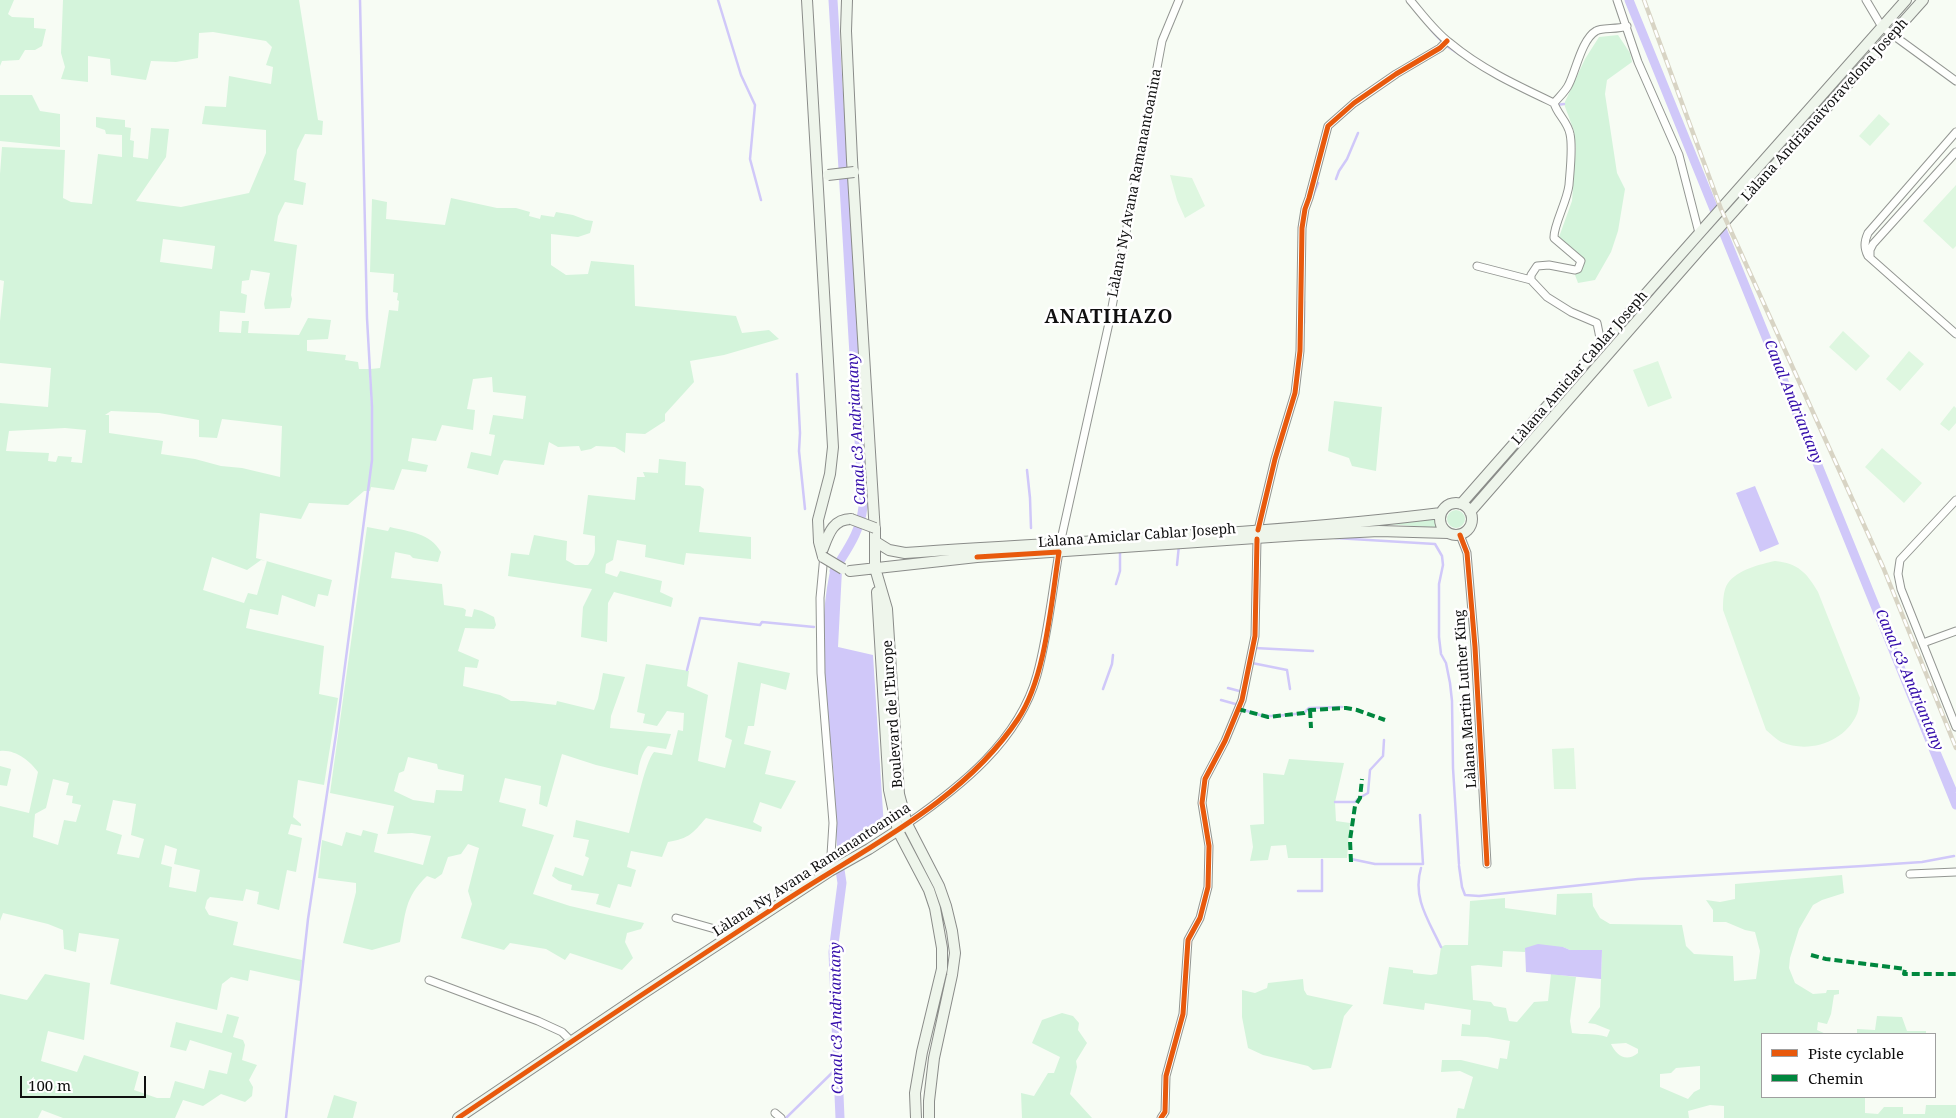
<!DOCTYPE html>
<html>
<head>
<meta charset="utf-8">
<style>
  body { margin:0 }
  #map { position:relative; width:1956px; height:1118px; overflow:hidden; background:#f7fcf4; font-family:"Noto Serif",serif }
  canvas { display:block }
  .legend { position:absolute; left:1761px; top:1033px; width:175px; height:65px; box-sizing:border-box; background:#fff; border:1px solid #9f9f9f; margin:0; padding:6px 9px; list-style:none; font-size:15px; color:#0f0f0f }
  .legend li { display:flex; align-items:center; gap:10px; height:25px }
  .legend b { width:25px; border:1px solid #9f9f9f }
  .scale { position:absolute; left:20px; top:1076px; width:126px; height:22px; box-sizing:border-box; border:2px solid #0f0f0f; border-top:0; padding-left:6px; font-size:15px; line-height:18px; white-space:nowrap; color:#0f0f0f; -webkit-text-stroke:4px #fff; paint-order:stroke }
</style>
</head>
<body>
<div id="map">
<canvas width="1956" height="1118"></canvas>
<ul class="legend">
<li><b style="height:6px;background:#e8590c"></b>Piste cyclable</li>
<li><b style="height:6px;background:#00873e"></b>Chemin</li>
</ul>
<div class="scale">100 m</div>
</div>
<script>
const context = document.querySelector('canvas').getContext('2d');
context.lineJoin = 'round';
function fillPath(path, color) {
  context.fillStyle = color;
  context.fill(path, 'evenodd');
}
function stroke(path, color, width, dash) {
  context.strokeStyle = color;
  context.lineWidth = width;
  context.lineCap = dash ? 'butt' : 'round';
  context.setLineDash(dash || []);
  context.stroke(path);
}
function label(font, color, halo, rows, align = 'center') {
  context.font = font + ' "Noto Serif",serif';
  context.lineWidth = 5;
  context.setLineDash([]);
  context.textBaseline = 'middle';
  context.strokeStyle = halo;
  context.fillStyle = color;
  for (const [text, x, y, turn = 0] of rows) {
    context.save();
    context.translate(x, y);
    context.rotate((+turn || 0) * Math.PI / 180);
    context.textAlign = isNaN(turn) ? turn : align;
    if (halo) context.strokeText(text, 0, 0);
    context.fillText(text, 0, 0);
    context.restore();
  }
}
fillPath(new Path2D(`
  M0 0H14L8 14 12 17 34 18V28L46 29 42 46 35 50H25L19 60 2 61 0 66Z
  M63 0H299L318 120 323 121 322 135 305 134 297 150 294 180 306 183 303 205 285 202 278 216 274 241 297 245 291 295 292 299 290 308 265 309 264 304 270 273 251 270 249 280 242 281 241 293 247 295 245 313 220 311 219 332 241 333 242 321H249L248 333 299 335 308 318 331 320 328 339 307 340V351L346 355 345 360 358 362 359 369H369L372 424 371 369 380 368 389 310 398 311 399 301 397 300 398 293 393 292 394 274 370 272 372 199 387 202 386 219 445 225 451 198 497 208H516L530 212 529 216 540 219 541 215 554 217 556 212 573 215 586 220 593 221 590 233 578 237 551 234V265L566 275 588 274 591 261 634 265 635 306 736 316 742 333 769 330 779 339 724 355 690 361 694 382 665 414V421L645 434 626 433 625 453 615 447 596 446 591 449 581 451 579 446 558 447 549 442 544 465 504 460 501 465 498 475 467 468 471 452 491 456 495 435 489 434 493 415 523 419 526 396 493 392 492 377 473 379 467 409 475 410 473 430 442 425 436 441 412 438 408 461 428 465 426 472 402 469 394 490 371 487 370 491H364L348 505 309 503 301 519 260 513 256 558 332 580 328 596 318 594 315 607 282 595 278 615 250 609 246 628 324 646 319 694 338 698 324 785 298 780 293 817 301 824V826L291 824 288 834 302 838 296 872 287 870 279 910 257 904 259 892 246 889 243 901 210 897 207 900 205 908 209 915 238 922 233 945 302 960 300 981 250 970 248 981 231 977 222 984 217 1010 110 984 119 939 79 933 76 952 64 949 63 930 48 924 3 913 0 921V806L29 813 38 772C30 761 15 749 0 751V403L48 407 51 368 0 363V321L4 281 0 280V174L2 147 65 150 63 198 71 202 92 204 98 154 122 157V135L106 134 105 130 96 127V117L125 120V127L131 128 130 140 134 141 133 157 148 159 151 128 169 129 166 157 136 201 181 207 249 193 266 153V130L202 124 205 106 226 107 229 76 271 84 273 67 266 65 272 47 266 41 213 32 199 33 198 58 176 62 151 61 146 80 111 75 110 59 88 56V82L61 79 65 67 61 53ZM163 239 215 246 212 269 160 262ZM111 411 159 413 199 420V437L217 438 222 419 282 426 280 477 242 468 221 466 195 459 161 454 163 441 109 433V415H105ZM65 428 86 430 82 463 71 462 72 457 58 456 56 462 48 461 49 453 6 451 9 431ZM212 557 247 570 261 560 267 561 257 595 248 593 244 603 203 590ZM53 779 69 783 66 795 73 796 72 803 81 805 76 822 64 820 58 845 33 837 35 814 46 808ZM113 800 136 804 131 835 144 839 139 858 117 854 122 835 106 830ZM165 845 177 849 174 864 200 870 196 892 169 887 172 867 161 864Z
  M1618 35 1630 53 1632 62 1607 80 1605 94 1617 173 1625 189 1618 231 1611 252 1595 280 1578 283 1575 275 1582 264 1578 256 1559 237 1572 201 1576 148 1574 131 1564 104 1585 59 1599 37Z
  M0 95H32L40 111 60 114V147L0 141Z
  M1334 401 1382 407 1376 471 1352 466 1349 458 1328 451Z
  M659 459 686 462 685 485 700 486 704 489 699 532 751 537V559L686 553 684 565 645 557 646 545 617 540 613 560 606 564 605 573 617 577 620 571 662 581 660 592 673 598 671 607 614 592 608 603 607 642 581 637 583 607 592 589 508 576 511 553 529 555 534 535 567 541 566 560 575 565H588C598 552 594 550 595 536L583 534 588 495 635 500 637 477H645L643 472 658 473Z
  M1447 519a9 9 0 1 1 18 0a9 9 0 1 1-18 0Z
  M1435 516 1437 528 1388 524Z
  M367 527 388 531 390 527C410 532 430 533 441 552L438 562 413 558 410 555 395 552 391 578 442 584 444 605 463 608 466 610 465 616 472 617 474 609 482 611 494 617 496 625 494 629 465 628 458 651 479 660 477 668 465 667 463 686 500 695 511 701H523L556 705 557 701 594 710 598 699 603 673 625 677 611 716 610 728 671 734 666 749 648 746C642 752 638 766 638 775L596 765 562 754 547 807 539 804 541 786 505 778 499 802 526 809 522 826 554 835 533 894 570 906 644 923 641 929 627 933 625 942 633 958 622 970 570 953 565 960 546 949 510 943 504 950 461 938 472 904 468 891 479 848 468 844 461 854 448 857 442 874 435 879 427 876C404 898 406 913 400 942L372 950 343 943 356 892V883L318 878 322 840 342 846 346 832 361 836 363 830 378 834 374 852 423 865 431 836 412 833 387 834 394 806 330 793ZM408 757 437 764 438 769 464 775 462 791 436 790 434 803 413 800 394 791 399 773 404 771Z
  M738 662 790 673 786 690 761 683 754 726H748L744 744 771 751 765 774 796 781 781 809 760 802 753 822 762 827 761 832 706 818C692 834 690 838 668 842L662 857 631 851 627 867 636 870 631 887 618 884 610 908 596 904 599 894 571 890 572 885 559 881 552 876 555 867 583 876 589 858 585 856 589 840 573 837 576 820 629 833C634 817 645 761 654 752L672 755 678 730 683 731 684 713 667 711 657 726 643 723 645 714 637 712 646 664 689 671 687 686 708 695 698 761 725 768 732 740 725 737Z
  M1289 759 1344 763 1335 802 1336 821 1350 823 1347 858H1288L1286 845 1271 846 1268 860 1250 861 1253 847 1250 825 1264 824 1263 773 1284 775Z
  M0 766 11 769 7 786 0 785Z
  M1842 875 1844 893 1822 900 1813 905 1799 929 1790 958 1789 968 1795 983 1813 994 1826 993 1827 990H1839V994L1834 995 1831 1014 1827 1024 1818 1022 1817 1030 1826 1034H1762V1097H1865V1113L1878 1114 1884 1107H1903V1114H1925L1926 1105H1956V1118H1724V1106L1710 1105 1688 1111 1689 1118H1456L1458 1108 1464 1109 1473 1077 1460 1071 1441 1072 1442 1060H1461L1498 1069 1500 1058 1507 1059 1510 1041 1487 1037 1461 1036 1462 1024 1470 1025 1471 1010 1425 1003 1424 1010 1383 1004 1389 967 1413 970V973L1431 975 1437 974 1441 947 1445 945H1468L1470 901 1505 898V908L1556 915 1557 894 1592 893 1593 906 1600 918 1610 924 1682 925 1686 946 1694 954 1733 956 1734 981 1756 979 1760 951 1755 932 1745 930 1726 922H1713V910L1706 900 1720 902 1735 899V884ZM1563 947 1570 950H1602L1600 1007 1588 1023 1595 1024 1610 1030 1607 1037C1595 1033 1585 1035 1572 1033L1570 1021 1576 977 1551 974 1548 1001 1534 1002 1517 1022 1509 1021 1506 1008 1494 1006 1491 1002 1473 1000 1471 966 1478 965 1502 967 1503 951 1525 952V948ZM1626 1043 1638 1049V1053C1626 1063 1616 1055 1611 1044ZM1700 1066V1089L1694 1092 1688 1099 1660 1087V1074L1671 1073 1676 1068Z
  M45 974 90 983 84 1040 48 1031 41 1061 77 1072 84 1055 139 1072 134 1090 157 1098H170L175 1081 204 1089 209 1070 227 1074 232 1053 190 1040 186 1051 170 1047 176 1022 222 1033 227 1014 239 1017 233 1037 243 1040 245 1045 242 1060 257 1065 249 1080 253 1087 252 1096 245 1102 221 1094 203 1106 183 1100 175 1118H63L42 1110 38 1118H0V994L27 1000Z
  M1303 979 1304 990 1307 995 1353 1005 1344 1016 1331 1068 1313 1070 1308 1066 1263 1055 1248 1048 1242 1017V990L1255 993 1267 988 1268 983Z
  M1062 1013 1073 1016 1079 1023 1078 1030 1087 1043 1076 1061 1077 1067 1070 1094 1092 1118H1022L1021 1093 1034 1096 1048 1073H1054L1060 1057 1032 1043 1042 1020Z
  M1877 1016 1902 1017 1907 1031H1926V1034H1857V1029L1875 1030Z
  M334 1095 357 1102 353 1118H327Z`), '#d4f4db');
fillPath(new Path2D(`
  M1879 114 1890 124 1870 146 1859 136Z
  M1170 175 1192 178 1205 206 1185 218 1177 200Z
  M1956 185V246L1953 249 1923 221Z
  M1843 331 1870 356 1856 371 1829 347Z
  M1909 351 1924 364 1900 391 1886 379Z
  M1658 361 1672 398 1648 407 1633 370Z
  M1954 406 1956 408V423L1949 431 1940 424Z
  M1882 448 1922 483 1904 503 1865 467Z
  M1775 561C1798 563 1807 573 1818 592L1860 698C1859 703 1859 709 1857 714 1845 742 1809 754 1781 742 1776 739 1771 734 1766 730L1723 610C1723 602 1723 590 1728 583 1737 570 1761 564 1775 561Z
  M1574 748 1576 789H1554L1552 749Z`), '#def7e0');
fillPath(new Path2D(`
  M1755 486 1779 544 1760 552 1736 493Z
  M832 563 842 570 838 647 873 655 884 828 838 859C835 829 836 798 833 768 827 701 815 630 832 563Z
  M1538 944 1563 947 1570 950H1602L1601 979 1526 972 1525 948Z`), '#d0c8f9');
stroke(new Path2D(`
  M718 0 741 75 755 105 750 159 761 200
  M1431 30 1445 45 1459 54
  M1556 105 1564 104
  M1336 179 1339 171 1347 159 1358 133
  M1312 198 1318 183
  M1304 323V301
  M797 374 800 433 799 451 805 509
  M1027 470 1030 498 1031 528
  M1335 538 1435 544 1442 556 1443 565 1439 584V637L1441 654 1446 663 1450 683 1452 701 1453 768 1459 864
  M1177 565 1179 545
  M1862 570 1956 791
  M1116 584 1120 571V550
  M1255 648 1313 651
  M1252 663 1287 670 1290 689
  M687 670 700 618 760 625 762 622 814 627
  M1228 688 1243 692
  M1103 689 1112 664 1113 655
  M1221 700 1239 705
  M1241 709 1263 716H1276L1304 713 1309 708 1342 707
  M1361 797 1368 793 1370 770 1383 756 1384 740
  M1335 802H1355L1358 799
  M1420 815 1423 864
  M1351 859 1375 864H1423
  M1459 866 1462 887 1465 895 1479 896 1638 879 1863 866 1922 862 1954 856
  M1421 868C1412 898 1429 921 1441 947
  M1298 891H1322V860
  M286 1118 308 919 336 734 372 460V407L367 318 360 0
  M786 1118 838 1067`), '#d0c8f9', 2.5);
stroke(new Path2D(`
  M833 0 863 507C860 533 847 549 834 571
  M1629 0 1956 805
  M840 1118 833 952 842 883 839 863 843 847`), '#d0c8f9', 9);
const street = new Path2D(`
  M1410 0C1422 14 1435 32 1450 43 1481 69 1518 86 1554 103
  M1617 0 1638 62 1679 155 1699 233
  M1866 0 1882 27 1956 81
  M1554 103C1559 97 1566 91 1569 84 1576 70 1582 39 1596 31 1602 27 1617 30 1627 26
  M1956 132 1868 233C1864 242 1864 248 1868 256L1956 334
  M1870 257V250L1873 244 1956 152
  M1477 266 1531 280 1547 297 1571 312 1597 323 1601 343
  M1531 280V275L1537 266 1549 265 1575 270 1578 269 1581 261 1554 238C1553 226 1567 202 1569 185 1570 171 1573 147 1570 134 1568 122 1557 114 1554 103
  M1956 500 1900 560 1898 574 1901 589 1956 727
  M1258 530 1275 459 1295 393 1300 351 1302 228 1305 209 1309 198 1328 126 1354 103 1396 74 1440 48 1447 41
  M1460 535 1467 553 1475 647 1487 864
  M1060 544 1109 323 1162 41 1179 0
  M824 555 820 598 821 673 833 823 830 871
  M1923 643 1956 631
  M907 824C960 787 1019 741 1037 675 1048 635 1052 593 1059 552
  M1910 874 1956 872
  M676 918 722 931 730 937
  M429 980 538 1021 562 1032 571 1041
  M775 1113 781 1118
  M1161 1118 1165 1112 1166 1076 1183 1014 1188 940 1200 918 1208 887 1209 846 1202 803 1205 779 1225 741 1242 700 1255 636 1257 539`);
const secondary = new Path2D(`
  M807 0 833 447 830 474 818 520 819 542 823 557
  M847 0 846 31 852 160 875 533
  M1440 519a16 16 0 1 1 32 0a16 16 0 1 1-32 0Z
  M1461 504C1609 336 1757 167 1906 0
  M1470 512 1700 249 1923 0
  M875 528V568L887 609 899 794 907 824 939 886 946 906 952 931 955 953 952 975 934 1058 929 1101V1118
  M876 542 889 550 905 553C1084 540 1263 535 1441 513
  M822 551C828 536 832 519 851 519
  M850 571 977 557 1300 535 1379 531 1448 533
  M877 592 889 790 898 831 929 890 935 908 942 948V969L922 1052 915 1093 916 1118
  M458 1118 639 996 830 871 869 849 903 827`);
stroke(street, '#939692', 9);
stroke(secondary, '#8a8c89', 12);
stroke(street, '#fefffd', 7);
stroke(secondary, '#eef5eb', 10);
const rail = new Path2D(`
  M1644 0 1721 209 1883 567 1956 748`);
stroke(rail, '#d8d4c4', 4.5);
stroke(rail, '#fff', 2.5, [8]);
const secondaryBridge = new Path2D(`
  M828 175 854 172
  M851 519 875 528
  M823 557 843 569`);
stroke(secondaryBridge, '#8a8c89', 12, []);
stroke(secondaryBridge, '#eef5eb', 10);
stroke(new Path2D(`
  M1238 709 1268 717 1304 713 1310 710 1346 708 1357 710 1385 720
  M1310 710 1311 728
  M1351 862 1350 840 1355 806 1360 798 1362 779
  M1811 955 1826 959 1905 969 1904 974H1956`), '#00873e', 4, [8, 4]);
stroke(new Path2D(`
  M1258 530 1275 459 1295 393 1300 351 1302 228 1305 209 1309 198 1328 126 1354 103 1396 74 1440 48 1447 41
  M1460 535 1467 553 1475 647 1487 864
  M458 1118C566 1045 674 973 783 902 865 848 962 803 1018 719 1046 677 1051 603 1059 552L977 557
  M1161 1118 1165 1112 1166 1076 1183 1014 1188 940 1200 918 1208 887 1209 846 1202 803 1205 779 1225 741 1242 700 1255 636 1257 539`), '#e8590c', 5);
label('14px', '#0f0f0f', '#fff', [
  ["Làlana Andrianaivoravelona Joseph",1825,110,-48],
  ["Làlana Ny Avana Ramanantoanina",1135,183,-79],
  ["Làlana Amiclar Cablar Joseph",1580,368,-49],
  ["Làlana Amiclar Cablar Joseph",1137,536,-4],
  ["Làlana Martin Luther King",1466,699,-94],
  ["Boulevard de l'Europe",893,714,-94],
  ["Làlana Ny Avana Ramanantoanina",812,870,-33]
]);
label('italic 15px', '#350eab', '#fff', [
  ["Canal Andriantany",1793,402,68],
  ["Canal c3 Andriantany",857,429,-93],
  ["Canal c3 Andriantany",1909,680,67],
  ["Canal c3 Andriantany",837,1018,-91]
]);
context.letterSpacing = '1px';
label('bold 19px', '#0f0f0f', '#fff', [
  ["ANATIHAZO",1109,318]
]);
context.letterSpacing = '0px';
</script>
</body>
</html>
